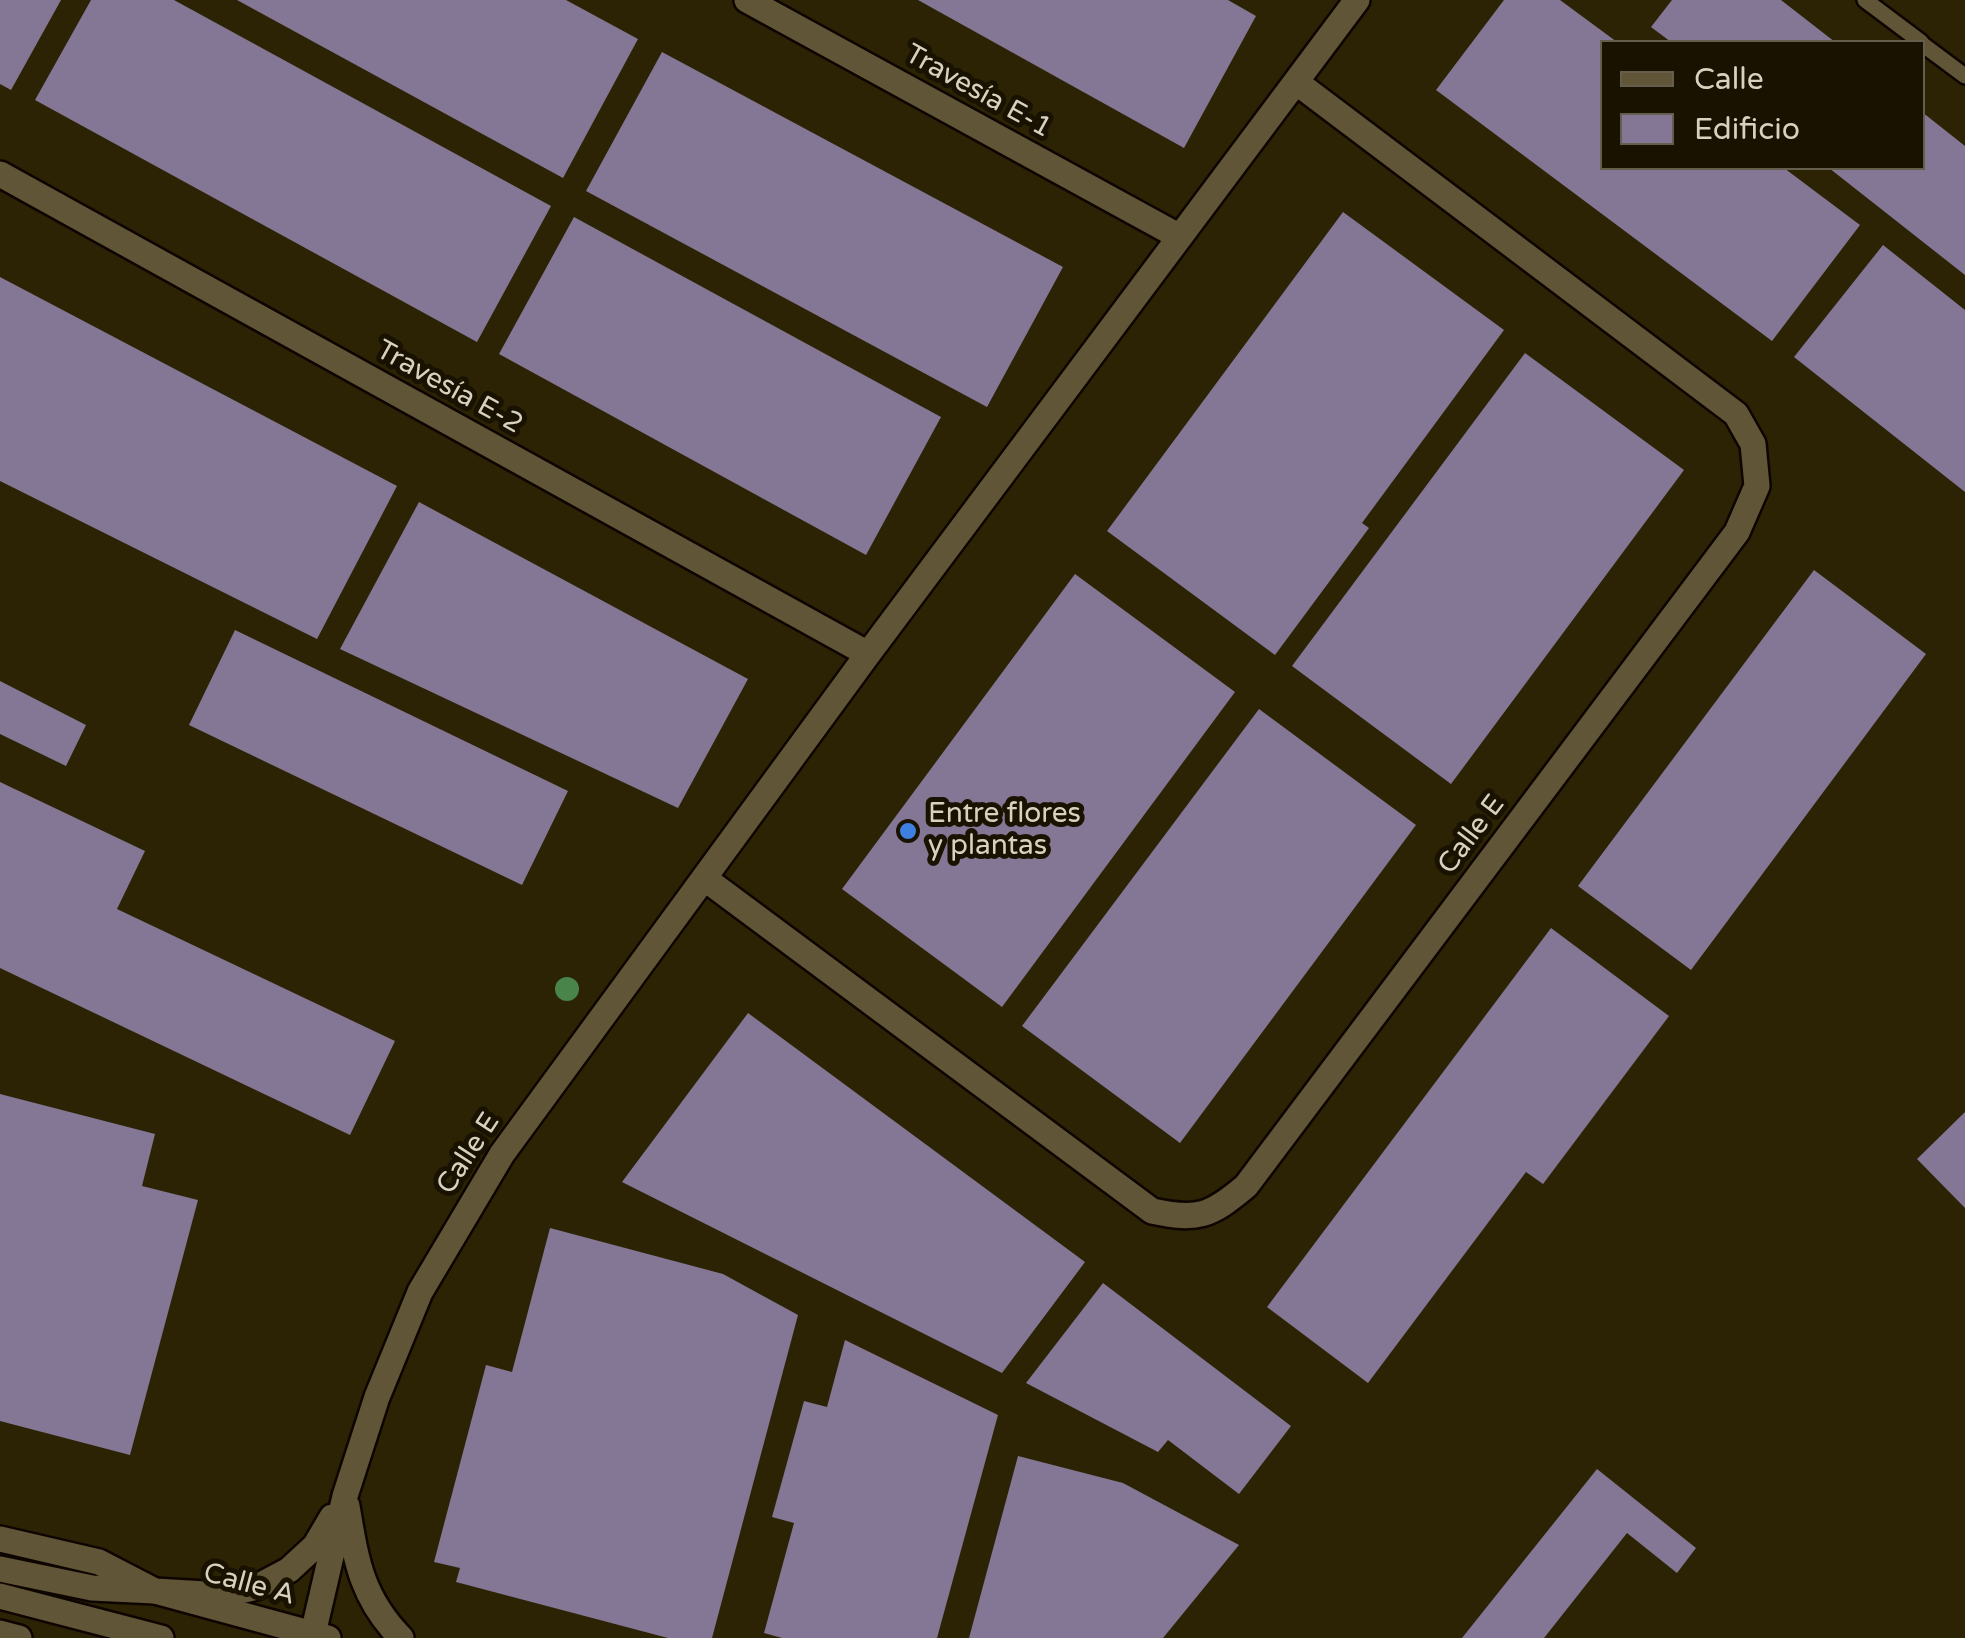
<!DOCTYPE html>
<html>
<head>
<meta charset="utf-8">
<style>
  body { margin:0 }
  #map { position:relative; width:1965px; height:1638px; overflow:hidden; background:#251b00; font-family:"Varela Round",sans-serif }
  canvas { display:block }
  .legend { position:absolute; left:1600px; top:40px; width:325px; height:130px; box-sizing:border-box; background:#1a1200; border:2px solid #665e4d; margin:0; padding:12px 18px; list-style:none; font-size:30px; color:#d7d1c0 }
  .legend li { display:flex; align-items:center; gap:20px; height:50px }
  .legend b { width:50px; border:2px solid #665e4d }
</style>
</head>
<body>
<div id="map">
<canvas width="1965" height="1638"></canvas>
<ul class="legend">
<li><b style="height:12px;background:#605536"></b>Calle</li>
<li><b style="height:28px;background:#847695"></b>Edificio</li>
</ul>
</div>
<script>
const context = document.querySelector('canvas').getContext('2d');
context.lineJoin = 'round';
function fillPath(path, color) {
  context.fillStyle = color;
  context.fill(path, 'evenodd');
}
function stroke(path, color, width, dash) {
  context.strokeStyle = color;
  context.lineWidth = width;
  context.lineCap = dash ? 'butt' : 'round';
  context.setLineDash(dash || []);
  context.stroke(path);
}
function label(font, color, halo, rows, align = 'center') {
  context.font = font + ' "Varela Round",sans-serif';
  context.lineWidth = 10;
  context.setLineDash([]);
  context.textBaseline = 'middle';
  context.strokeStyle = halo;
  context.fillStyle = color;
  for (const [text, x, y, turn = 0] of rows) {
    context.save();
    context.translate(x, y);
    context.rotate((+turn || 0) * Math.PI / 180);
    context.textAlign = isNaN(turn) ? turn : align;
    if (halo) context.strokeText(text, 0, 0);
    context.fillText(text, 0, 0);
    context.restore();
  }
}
fillPath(new Path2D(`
  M0 0H1965V1638H0ZM1602 42H1922V168H1602Z`), '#2c2305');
fillPath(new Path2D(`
  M0 0H61L11 90 0 84Z
  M91 0H174L551 206 477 342 35 100Z
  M237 0H566L638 39 563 178Z
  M918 0H1228L1256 16 1184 148Z
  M1504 0H1560L1617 42H1602V168H1784L1860 225 1772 341 1436 90Z
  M1672 0H1781L1835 42H1671L1651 27Z
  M662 52 1063 267 987 407 586 191Z
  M1922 112 1965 146V275L1829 168H1922Z
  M1343 212 1504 330 1362 523 1369 528 1275 655 1107 531Z
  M574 217 941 417 866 555 499 354Z
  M1883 245 1965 310V492L1794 357Z
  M0 277 397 486 317 639 0 481Z
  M1525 353 1684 470 1451 784 1292 666Z
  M419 502 748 679 678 808 340 649Z
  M1814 570 1926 654 1691 970 1578 886Z
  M1075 574 1235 692 1002 1007 842 889Z
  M235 630 568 791 522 885 189 725Z
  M0 681 86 725 66 766 0 734Z
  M1259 709 1416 825 1180 1143 1022 1026Z
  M0 782 145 851 117 909 395 1041 350 1135 0 968Z
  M1551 928 1669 1016 1543 1184 1526 1172 1368 1383 1267 1307Z
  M748 1013 1085 1262 1002 1373 622 1182Z
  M0 1094 155 1134 142 1186 198 1200 130 1455 0 1421Z
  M1965 1112V1208L1917 1159Z
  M550 1228 723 1274 798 1315 712 1638H668L456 1582 460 1568 434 1562 486 1365 512 1372Z
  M1103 1283 1291 1426 1239 1494 1168 1440 1158 1452 1026 1383Z
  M845 1340 998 1415 937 1638H782L764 1633 794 1523 772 1517 804 1401 827 1407Z
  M1018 1456 1123 1483 1239 1545 1163 1638H969Z
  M1597 1469 1696 1548 1677 1573 1627 1533 1544 1638H1462Z`), '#847695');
const lane = new Path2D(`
  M1865 0 1921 42
  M1922 44 1965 76`);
const street = new Path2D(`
  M747 0 1180 237
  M0 174 868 654
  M704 878 1152 1211C1198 1221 1210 1216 1246 1186L1737 532 1757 486 1753 444 1736 414 1296 82
  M347 1506C356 1560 361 1597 401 1638
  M0 1539 99 1562 155 1591 223 1595 257 1587 289 1570 315 1546 332 1517
  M0 1633 19 1638
  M312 1638 345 1496 377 1397 420 1292 502 1154 868 654 1357 0`);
const secondary = new Path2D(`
  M0 1569 92 1588 155 1591 328 1638
  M0 1596 161 1638`);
stroke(lane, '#0e0500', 20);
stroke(street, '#0e0500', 30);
stroke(secondary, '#0e0500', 30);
stroke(lane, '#605536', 15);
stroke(street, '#605536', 25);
stroke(secondary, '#605536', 25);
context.fillStyle = '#49844a';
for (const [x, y] of [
  [567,989]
]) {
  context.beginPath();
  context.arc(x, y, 12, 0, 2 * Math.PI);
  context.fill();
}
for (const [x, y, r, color] of [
  [908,831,10,"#3f7fe0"]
]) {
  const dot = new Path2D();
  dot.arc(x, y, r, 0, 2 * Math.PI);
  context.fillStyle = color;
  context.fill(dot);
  stroke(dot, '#1a1200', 4);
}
label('28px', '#d7d1c0', '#1a1200', [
  ["Travesía E-1",978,92,29],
  ["Travesía E-2",449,388,29],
  ["Calle E",1472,835,-53],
  ["Calle E",469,1154,-57],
  ["Calle A",249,1585,15]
]);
label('28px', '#d7d1c0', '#1a1200', [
  ["Entre flores",928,815],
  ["y plantas",928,847]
], 'left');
</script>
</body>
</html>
